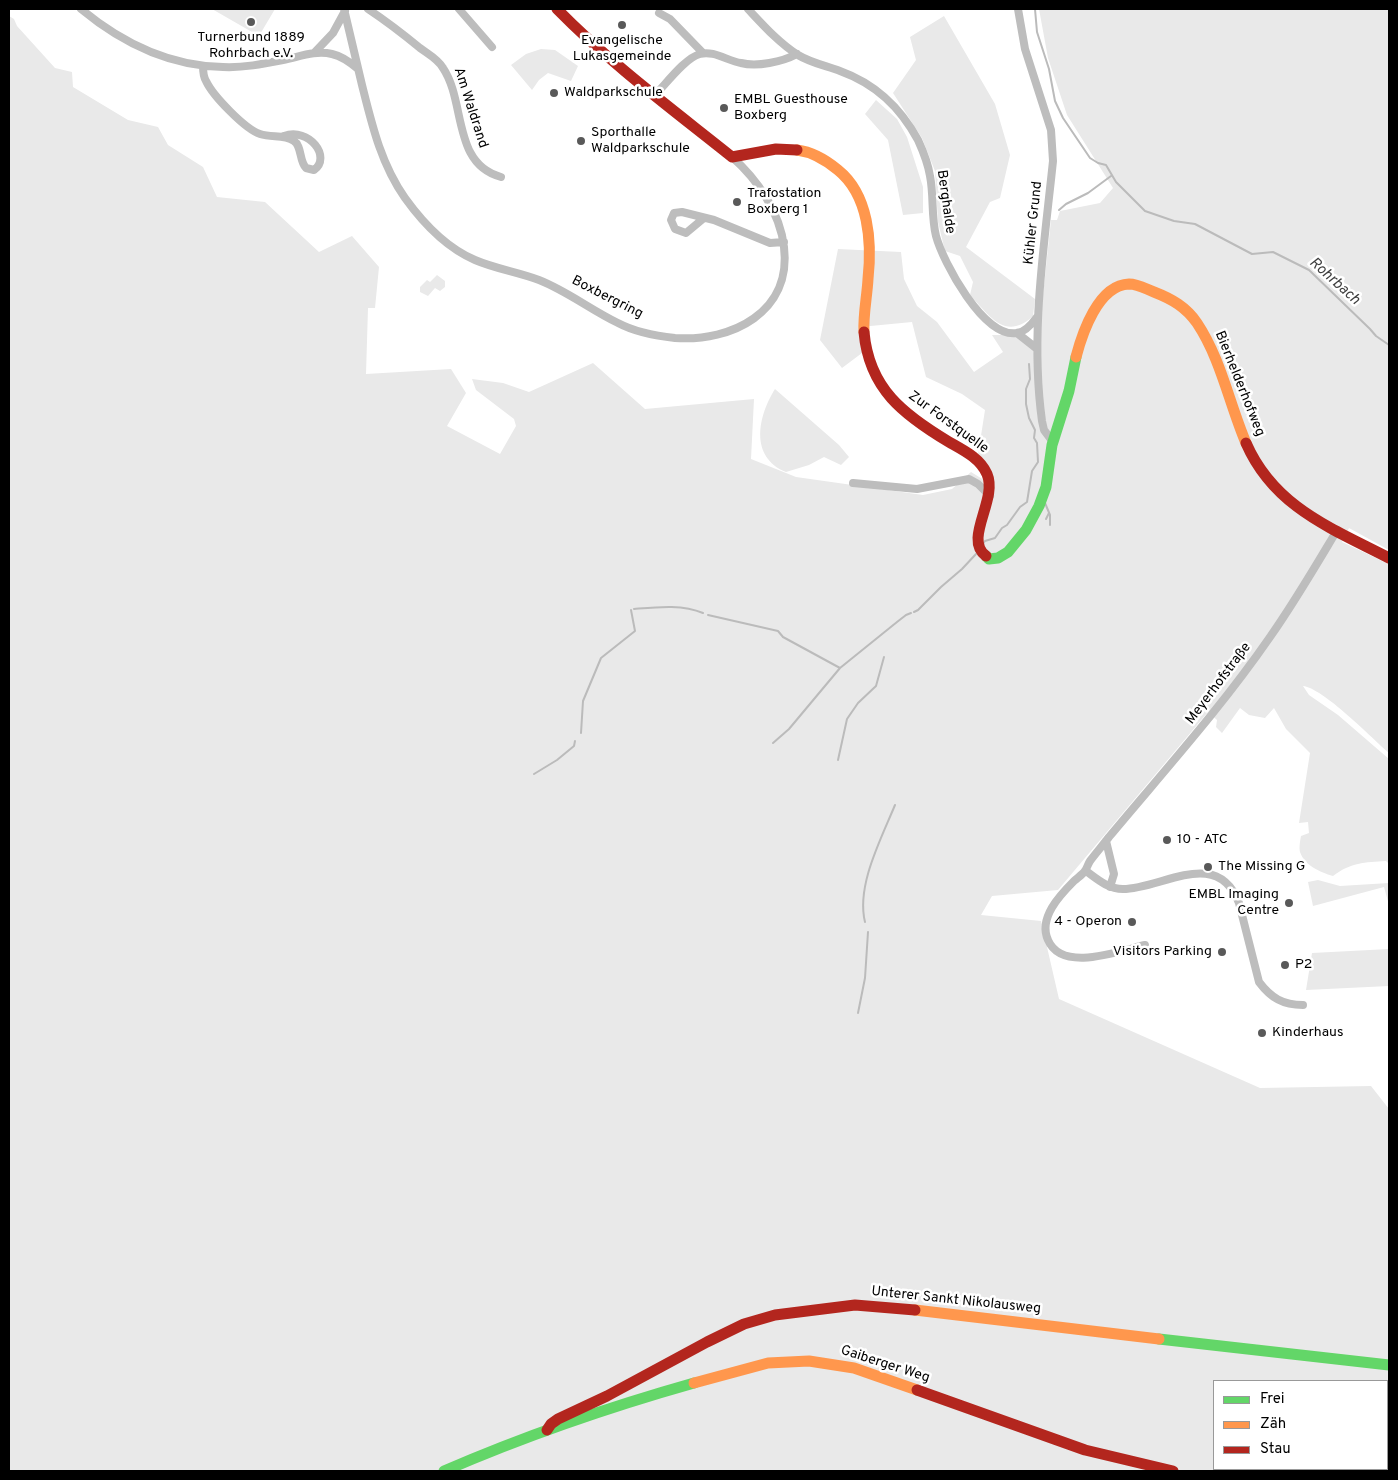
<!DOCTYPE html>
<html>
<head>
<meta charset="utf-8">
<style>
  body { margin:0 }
  #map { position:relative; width:1398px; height:1480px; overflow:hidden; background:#fff; font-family:Overpass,sans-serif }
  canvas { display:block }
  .frame { position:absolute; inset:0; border:10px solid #000; pointer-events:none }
  .legend { position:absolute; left:1213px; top:1380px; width:175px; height:90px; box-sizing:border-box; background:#fff; border:1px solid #999; margin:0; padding:6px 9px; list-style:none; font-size:15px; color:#000 }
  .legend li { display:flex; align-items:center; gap:10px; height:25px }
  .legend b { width:25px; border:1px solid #999 }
</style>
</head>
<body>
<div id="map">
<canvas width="1398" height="1480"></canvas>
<div class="frame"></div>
<ul class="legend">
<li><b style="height:6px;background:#63d668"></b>Frei</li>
<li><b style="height:6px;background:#ff974d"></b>Zäh</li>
<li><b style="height:6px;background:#b3261e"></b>Stau</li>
</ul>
</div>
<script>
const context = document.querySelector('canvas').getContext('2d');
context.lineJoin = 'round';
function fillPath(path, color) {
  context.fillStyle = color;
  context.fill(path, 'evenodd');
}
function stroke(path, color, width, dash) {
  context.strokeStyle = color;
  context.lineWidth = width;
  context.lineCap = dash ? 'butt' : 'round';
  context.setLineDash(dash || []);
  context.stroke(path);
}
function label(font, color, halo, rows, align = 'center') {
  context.font = font + ' Overpass,sans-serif';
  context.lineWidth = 5;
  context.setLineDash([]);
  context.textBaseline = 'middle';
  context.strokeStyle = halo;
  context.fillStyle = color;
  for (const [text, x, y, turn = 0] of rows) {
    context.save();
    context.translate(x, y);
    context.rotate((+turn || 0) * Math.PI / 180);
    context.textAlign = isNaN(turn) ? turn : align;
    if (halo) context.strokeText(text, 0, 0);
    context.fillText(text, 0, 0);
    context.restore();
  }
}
fillPath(new Path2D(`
  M212 9H275L259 36Z
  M1039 9H1389V550L1349 528 1342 542 1389 564V753C1372 738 1323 688 1303 686L1309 695 1338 715 1389 759V864L1386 861C1365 862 1350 863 1333 876 1320 872 1305 866 1300 852 1299 848 1300 841 1301 836L1309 833 1308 822 1299 823 1310 753 1286 729 1274 708 1265 718 1249 715 1240 708 1222 733 1216 727 1217 720 1208 712 1058 890 992 896 981 915 1041 921 1059 999 1260 1088 1371 1086 1389 1109V1471H9V16L14 19 17 26 55 68 72 72 73 87 128 120 158 127 168 145 203 167 217 197 265 202 319 252 352 236 379 267 375 308H368L366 374 451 369 466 393 447 426 500 454 516 426 514 419 476 390 472 379 503 383 529 392 593 363 645 409 754 399 751 459 796 477 923 495 952 489 971 472 984 480 978 455 985 410 962 394 926 377 912 322 860 327 862 353 842 368 820 340 838 249 901 252 904 279 917 306 937 322 974 372 1003 352 992 335H1017L1034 349 1039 333 1051 220H1057L1060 211 1100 203 1113 188 1067 115 1048 58ZM1214 1381H1387V1469H1214Z
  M944 16 995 104 1010 155 1000 198 990 202 966 247 1035 299 1033 316C1005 342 989 315 970 295L973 282 960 256 945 251 938 222 935 171 922 138 893 93 916 60 910 37Z
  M541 49 555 50 578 66 571 81 548 73 539 80 532 90 511 65 526 54Z
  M876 100 897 119 907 137 923 187V213L903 215 888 140 865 114Z
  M437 275 445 281V287L440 291 435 288 428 296 420 292V287L427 280 430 282Z
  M775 389 839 445 849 457 841 465 824 457 809 465 786 472C749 457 758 416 775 389Z
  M1318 880 1340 886 1389 883V905L1384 887 1313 906 1308 882Z
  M1389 949V986L1306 990 1312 953Z`), '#e9e9e9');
stroke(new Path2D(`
  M1035 9 1037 32 1049 69 1055 101 1063 118 1090 158 1098 163 1106 165 1116 182 1145 211 1174 221 1195 224 1252 254 1273 252 1309 270 1370 329 1376 336 1389 345
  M1059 210 1066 204 1088 193 1111 176
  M1045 503 1050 515V525
  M1046 519 1049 513
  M982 545 985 541 995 538 1002 528 1007 525 1020 507 1027 502 1032 471 1038 462 1037 443 1034 438 1035 430 1029 418 1026 404V389L1030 379 1029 364
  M634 609C657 607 682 604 703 613
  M914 612 918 610 941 587 962 569 976 554
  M708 615 778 631 783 637 840 668
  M581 733 583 701 601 658 635 631 631 610
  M773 743 789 729 840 668 897 622 906 615 911 613
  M838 760 847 719 858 703 876 686 884 657
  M534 774 557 760 574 746 575 741
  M865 922C856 886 881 839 895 805
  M858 1013 865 978 868 932`), '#bbb', 2);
stroke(new Path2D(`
  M81 9C122 43 168 66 223 67 243 68 263 64 283 60 299 57 315 50 332 54 341 56 350 62 358 69
  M344 9C350 34 356 60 362 85 372 125 381 164 405 198 423 223 447 248 475 260 496 269 518 272 539 280 567 291 591 310 618 323 635 332 656 336 675 338 732 342 792 312 784 247 780 212 757 179 732 157
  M368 9C386 21 403 34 420 48 428 54 438 59 443 68 466 102 452 164 501 177
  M459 9 492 47
  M748 9C763 25 779 43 798 55 811 63 827 66 840 71 876 84 900 107 918 140 923 151 928 163 930 176 934 196 931 216 936 236 943 262 984 339 1017 333 1025 332 1032 324 1037 317
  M1018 9 1025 49 1051 130 1053 161C1044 248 1030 334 1042 421L1044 430 1053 442
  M659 13 670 19 703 53
  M315 52 333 33 345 11
  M203 66C203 71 203 76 206 81 213 96 245 129 260 134 272 138 284 134 294 141 302 146 299 161 306 168L314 170C332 157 309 127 284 136
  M655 95C666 84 685 58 700 54 713 50 728 61 741 63 757 67 782 62 797 54
  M704 218 686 233 675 229 671 220 674 213 682 212 714 220 770 243 784 242
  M1017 333 1036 348
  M853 483 917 489 969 479 978 484 990 496
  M1106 841 1114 874 1110 887
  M1086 871C1097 879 1108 889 1123 889 1162 889 1217 846 1239 903L1259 982C1271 998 1283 1005 1303 1005
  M1145 945C1119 951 1062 973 1048 940 1038 918 1060 895 1074 881 1077 878 1082 875 1085 871 1087 868 1088 864 1090 861 1096 853 1103 845 1109 837 1164 771 1221 708 1270 637 1294 603 1315 567 1336 532`), '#bdbdbd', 8);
stroke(new Path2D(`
  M986 556 989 559 998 558 1008 552 1026 530 1039 506 1046 487 1052 445 1069 391 1076 357
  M1159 1339 1389 1365
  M444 1471C525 1436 609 1407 694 1383`), '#63d668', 11);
stroke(new Path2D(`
  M797 150C813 152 826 160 838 170 869 195 872 242 868 279 867 297 863 315 864 332
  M1076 357C1082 334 1098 285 1129 284 1138 284 1146 289 1154 292 1172 299 1186 307 1197 323 1221 359 1229 403 1246 443
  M915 1310 1159 1339
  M694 1383 768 1363 809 1361 854 1368 917 1390`), '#ff974d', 11);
stroke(new Path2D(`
  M557 9C611 64 672 109 732 157L776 149 797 150
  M864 332C869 389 904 415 949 442 963 450 980 458 987 474 998 500 963 539 986 556
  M1246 443C1274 507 1331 528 1389 558
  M917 1390 1085 1450 1173 1471
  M547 1430 551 1424 558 1419 607 1396 707 1342 744 1324 775 1315 855 1305 915 1310`), '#b3261e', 11);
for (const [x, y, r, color] of [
  [251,22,5,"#595959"],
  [622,25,5,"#595959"],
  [554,93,5,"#595959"],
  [724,108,5,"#595959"],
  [581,141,5,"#595959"],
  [737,202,5,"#595959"],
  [1167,840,5,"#595959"],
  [1208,867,5,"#595959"],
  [1289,903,5,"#595959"],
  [1132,922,5,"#595959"],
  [1222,952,5,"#595959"],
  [1285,965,5,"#595959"],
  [1262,1033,5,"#595959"]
]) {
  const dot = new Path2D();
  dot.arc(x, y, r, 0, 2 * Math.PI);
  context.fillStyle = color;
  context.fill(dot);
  stroke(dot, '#fff', 2);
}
label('14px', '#000', '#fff', [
  ["Turnerbund 1889",251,38,"center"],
  ["Rohrbach e.V.",251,54,"center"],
  ["Evangelische",622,41,"center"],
  ["Lukasgemeinde",622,57,"center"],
  ["Waldparkschule",564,93],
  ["EMBL Guesthouse",734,100],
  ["Boxberg",734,116],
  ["Sporthalle",591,133],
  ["Waldparkschule",591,149],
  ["Trafostation",747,194],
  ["Boxberg 1",747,210],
  ["10 - ATC",1177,840],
  ["The Missing G",1218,867],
  ["EMBL Imaging",1279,895,"right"],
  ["Centre",1279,911,"right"],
  ["4 - Operon",1122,922,"right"],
  ["Visitors Parking",1212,952,"right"],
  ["P2",1295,965],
  ["Kinderhaus",1272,1033]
], 'left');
label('14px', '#000', '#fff', [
  ["Am Waldrand",470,108,72],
  ["Berghalde",945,202,82],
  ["Kühler Grund",1034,223,-84],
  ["Boxbergring",607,298,27],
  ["Bierhelderhofweg",1239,384,68],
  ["Zur Forstquelle",948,423,36],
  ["Meyerhofstraße",1219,684,-53],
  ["Unterer Sankt Nikolausweg",956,1301,6],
  ["Gaiberger Weg",885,1365,18]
]);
label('italic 15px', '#3f3f3f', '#fff', [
  ["Rohrbach",1334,282,42]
]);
</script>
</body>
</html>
